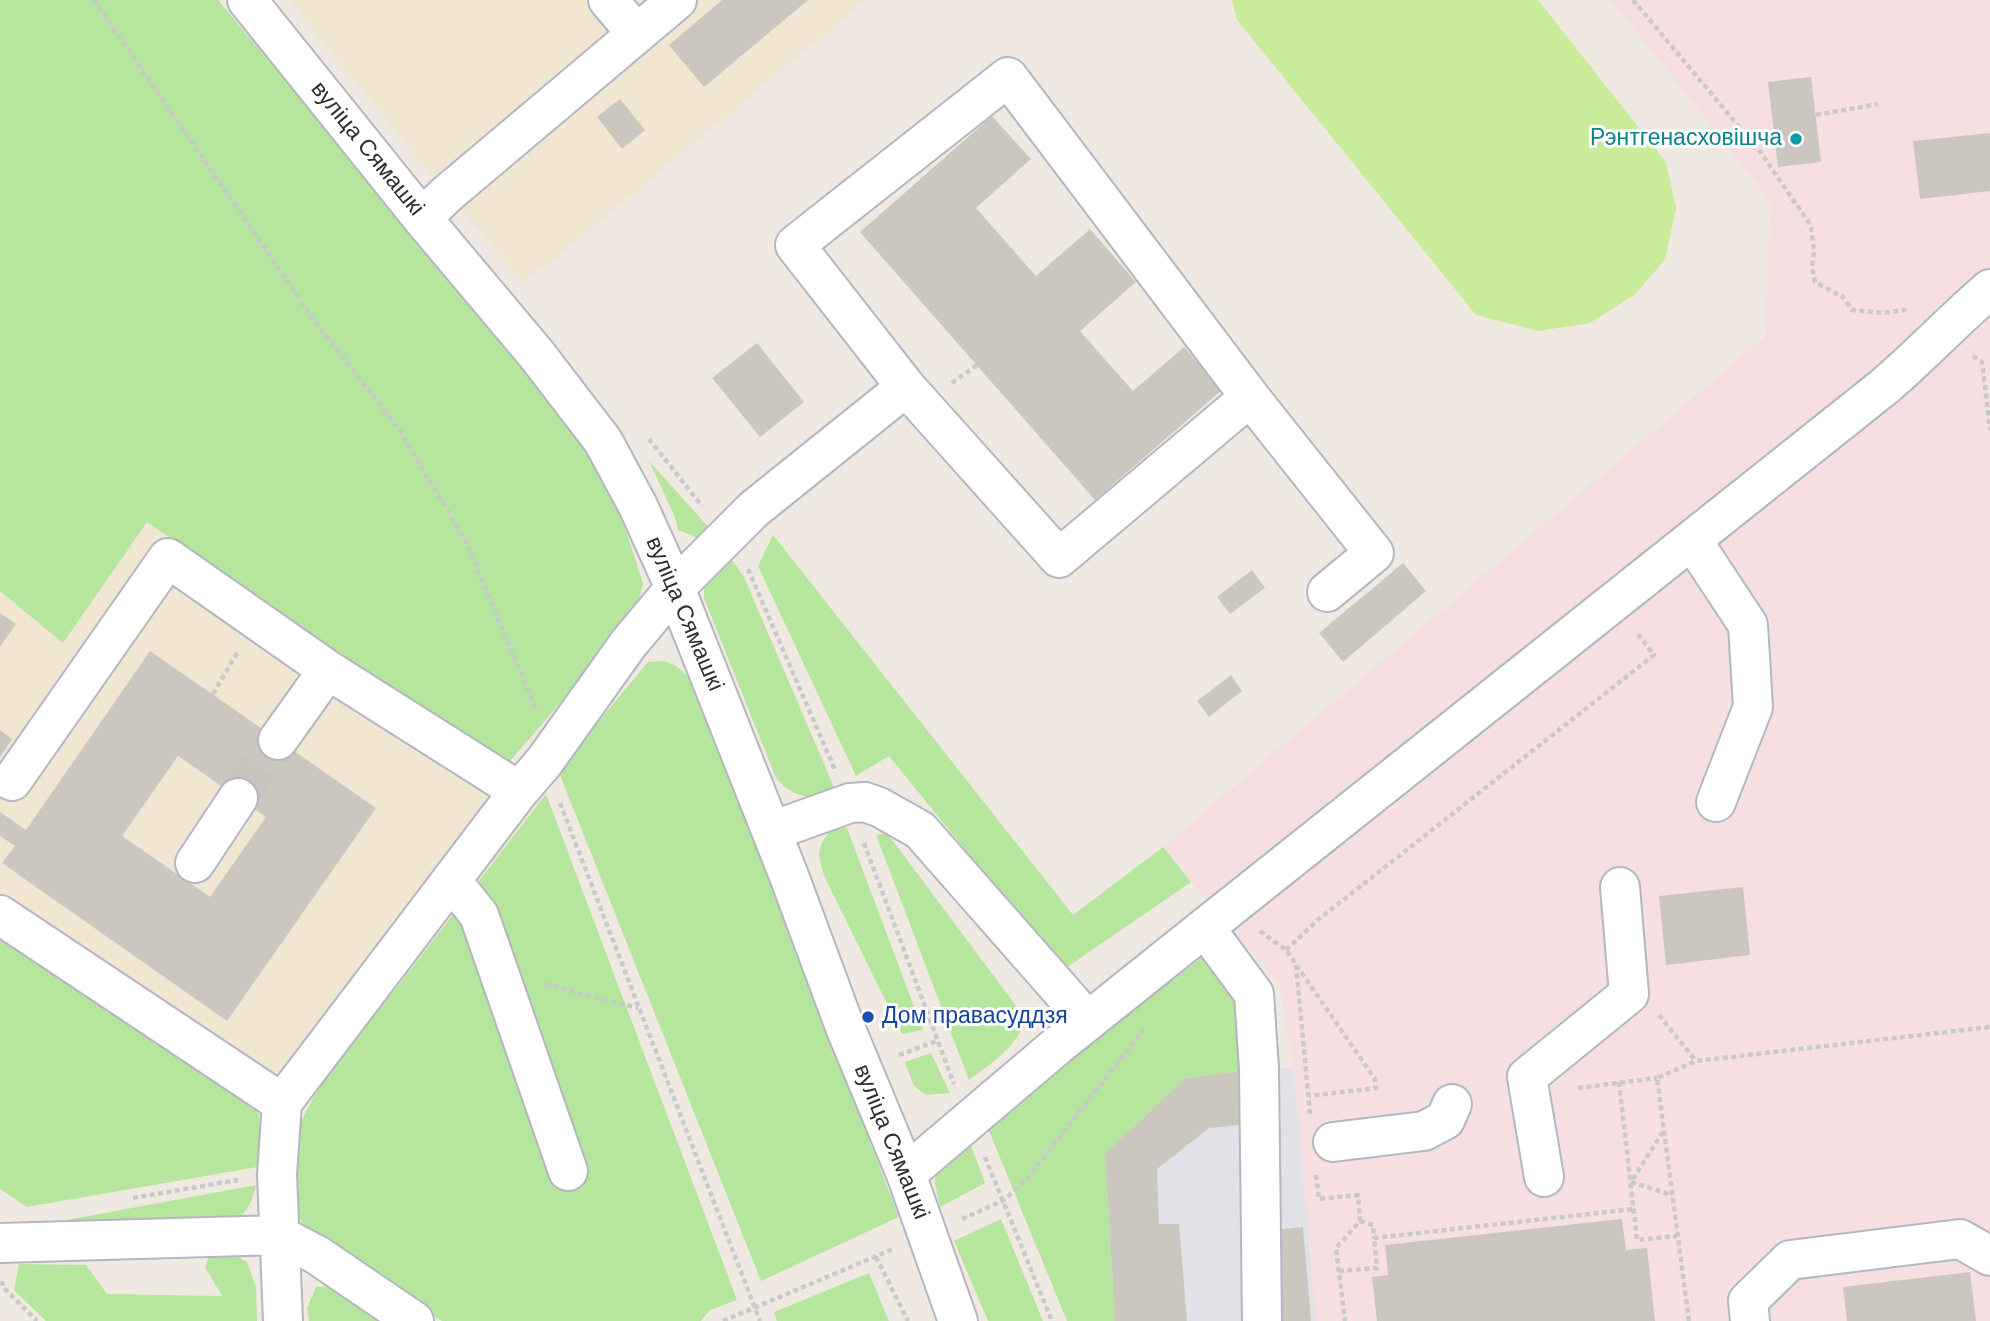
<!DOCTYPE html>
<html>
<head>
<meta charset="utf-8">
<style>
  body { margin:0 }
  canvas { display:block; background:#efe9e1 }
</style>
</head>
<body>
<canvas width="1990" height="1321"></canvas>
<script>
const context = document.querySelector('canvas').getContext('2d');
context.lineJoin = 'round';
function fillPath(path, color) {
  context.fillStyle = color;
  context.fill(path, 'evenodd');
}
function stroke(path, color, width, dash) {
  context.strokeStyle = color;
  context.lineWidth = width;
  context.lineCap = dash ? 'butt' : 'round';
  context.setLineDash(dash || []);
  context.stroke(path);
}
function label(font, color, halo, rows, align = 'center') {
  context.font = font + ' Helvetica,sans-serif';
  context.lineWidth = 6;
  context.setLineDash([]);
  context.textBaseline = 'middle';
  context.strokeStyle = halo;
  context.fillStyle = color;
  for (const [text, x, y, turn = 0] of rows) {
    context.save();
    context.translate(x, y);
    context.rotate((+turn || 0) * Math.PI / 180);
    context.textAlign = isNaN(turn) ? turn : align;
    if (halo) context.strokeText(text, 0, 0);
    context.fillText(text, 0, 0);
    context.restore();
  }
}
fillPath(new Path2D(`
  M1293 1067 1316 1321H1115L1105 1154 1185 1078Z`), '#e3e1e8');
fillPath(new Path2D(`
  M0 0 505 767 546 794 395 990 346 1048 312 1100 259 1115 248 1098 0 933Z
  M289 0H866L556 258 524 282 447 194Z`), '#f0e6d1');
fillPath(new Path2D(`
  M1611 0H1990V1321H1316L1293 1067 1280 984 1229 928 1163 847 1765 337 1771 201Z`), '#f5dfe0');
fillPath(new Path2D(`
  M0 0H218L397 214 500 333 593 455 617 506 635 558 643 584 635 617 504 768 147 522 63 643 0 591Z
  M649 461 711 530 698 538 678 530 675 517Z
  M773 535 1073 915 1163 847 1191 882 1063 970 889 756 856 776 758 566Z
  M727 553 744 577 834 787C813 803 792 797 776 778L704 598V583Z
  M664 661 675 665 691 679 899 1217 761 1281 558 770 648 662Z
  M546 794 737 1300 710 1310 701 1321H442L306 1232 297 1212 295 1148 301 1122 312 1100 346 1048 395 990Z
  M835 825 847 828 923 1030 902 1034 826 880C816 853 816 847 835 825Z
  M887 833 1026 1019C1015 1049 994 1061 969 1080L876 835Z
  M0 933 248 1098 259 1115 263 1166 27 1207 0 1189Z
  M1203 957 1236 999 1239 1071 1185 1078 1105 1154 1115 1321H1067L985 1121Z
  M931 1053 950 1093 926 1095 914 1086 905 1062Z
  M967 1135 985 1183 940 1207 935 1183 936 1172Z
  M256 1185C250 1207 248 1214 226 1224L56 1222Z
  M1001 1219 1043 1321H988L954 1241Z
  M226 1250 247 1262 256 1287 257 1321H46L14 1290 19 1264 86 1265 107 1294 222 1296 205 1267 210 1252Z
  M869 1273 889 1321H777L774 1312Z
  M333 1286 395 1321H309L307 1308 316 1287Z`), '#b6e59e');
fillPath(new Path2D(`
  M1232 0H1538L1666 162 1676 208 1665 260 1634 295 1590 323 1538 331 1476 315 1237 20Z`), '#c9ec9a');
fillPath(new Path2D(`
  M722 0H808L704 87 669 45Z
  M1811 77 1821 162 1778 167 1768 82Z
  M620 99 645 130 622 149 597 117Z
  M992 116 1031 159 976 208 1036 276 1090 229 1136 282 1080 331 1133 391 1184 347 1222 390 1095 500 860 232Z
  M1990 133V191L1920 199 1913 141Z
  M757 343 804 402 760 437 712 378Z
  M1403 563 1426 591 1343 662 1319 633Z
  M1252 570 1265 588 1230 614 1217 597Z
  M0 613 16 624 0 647Z
  M150 651 376 808 227 1021 2 863 15 846 0 836V812L26 830ZM178 756 266 817 210 897 122 836Z
  M1231 675 1242 691 1209 717 1197 701Z
  M0 730 12 739 0 757Z
  M1743 887 1750 955 1666 965 1659 896Z
  M1239 1071 1240 1125 1209 1128 1157 1169 1159 1224H1179L1187 1321H1115L1105 1154 1185 1078Z
  M1622 1219 1626 1250 1647 1248 1655 1321H1377L1372 1277 1388 1275 1385 1245Z
  M1303 1227 1311 1321H1283L1276 1230Z
  M1970 1272 1976 1321H1847L1843 1287Z`), '#cbc7bf');
stroke(new Path2D(`
  M238 798 278 740`), '#c8c4bd', 38, [38, 19]);
const minor = new Path2D(`
  M247 0 422 218 537 355 603 441 638 506 675 588 789 876 845 1027 906 1174 958 1321
  M608 0 637 34
  M422 218 447 194 677 0
  M1250 397 1374 553 1327 592
  M1692 540 1748 625 1753 707 1716 802
  M278 740 328 670
  M12 781 168 558 328 670 519 791
  M772 831 850 803 865 802 879 807 920 830 1088 1021
  M195 863 238 798
  M451 880 479 915 568 1171
  M0 915 282 1103 519 791 544 762 629 643 675 588 754 509 906 387 795 245 1008 77 1250 397 1059 558 906 387
  M1203 929 1885 386C1921 355 1954 320 1990 289
  M282 1103 277 1174 283 1321
  M1333 1142 1424 1131 1445 1120 1452 1104
  M906 1174 1058 1045 1203 929 1214 940 1254 994 1259 1069 1262 1321
  M1544 1177 1527 1077 1629 994 1620 887
  M0 1243 279 1235 317 1255 414 1321
  M1750 1321 1748 1301 1790 1260 1960 1239 1990 1256`);
stroke(minor, '#b4b7c1', 42);
stroke(new Path2D(`
  M94 0 314 320 400 431 466 542 535 707
  M1633 0 1761 153 1811 226 1814 251 1812 268 1815 282 1843 297 1852 310 1883 313 1909 309
  M1816 115 1878 104
  M1973 356 1982 362 1990 430
  M952 383 977 365
  M649 439 702 506
  M748 569 835 770
  M213 694 237 653
  M560 803 760 1321
  M864 843 954 1084
  M1260 931 1286 950 1375 1079 1376 1088 1309 1096
  M1286 950 1319 919 1654 655 1637 633
  M1296 965 1310 1114
  M545 984 638 1008
  M1659 1015 1696 1061
  M899 1055 937 1041
  M1619 1082 1637 1240 1677 1236
  M1578 1088 1657 1078
  M1663 1132 1631 1182 1672 1195
  M985 1157 1052 1321
  M1316 1175 1319 1199 1358 1195 1360 1221 1336 1248 1345 1321
  M133 1198 238 1180
  M962 1219 1004 1200 1028 1178 1144 1029
  M1360 1221 1373 1225 1374 1238
  M876 1257 908 1321
  M1339 1271 1377 1268 1374 1238 1634 1209
  M3 1281 2 1286 37 1321
  M723 1321 893 1249
  M1689 1321 1657 1078 1696 1061 1990 1027`), '#c9c9c9', 4.5, [5, 3.5]);
stroke(minor, '#fff', 38);
for (const [x, y, r, color] of [
  [1796,139,7,"#0f9aa8"],
  [868,1017,7,"#1a4fb4"]
]) {
  const dot = new Path2D();
  dot.arc(x, y, r, 0, 2 * Math.PI);
  context.fillStyle = color;
  context.fill(dot);
  stroke(dot, '#fff', 2.5);
}
label('23px', '#0d838f', '#fff', [
  ["Рэнтгенасховішча",1782,139]
], 'right');
label('23px', '#2e2e2e', '#fff', [
  ["вуліца Сямашкі",367,149,51],
  ["вуліца Сямашкі",684,614,67],
  ["вуліца Сямашкі",891,1142,68]
]);
label('23px', '#164399', '#fff', [
  ["Дом правасуддзя",882,1017]
], 'left');
</script>
</body>
</html>
